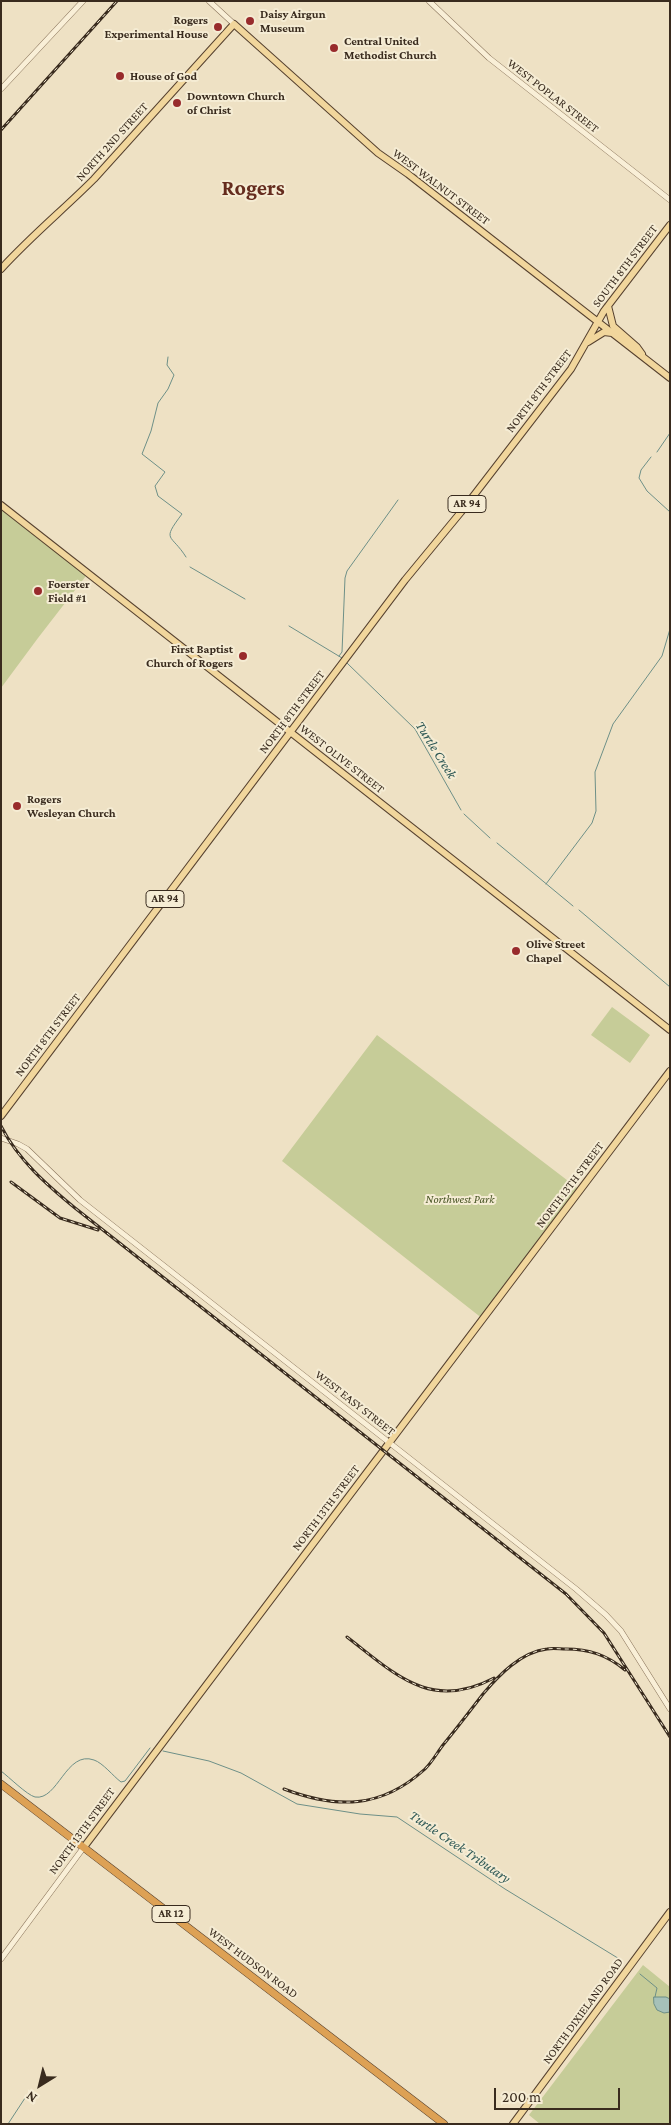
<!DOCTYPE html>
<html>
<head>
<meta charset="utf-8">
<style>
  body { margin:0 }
  #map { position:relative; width:671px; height:2125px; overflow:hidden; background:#eee1c4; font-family:"Crimson Pro",serif }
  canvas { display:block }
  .frame { position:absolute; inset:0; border:2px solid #392b1e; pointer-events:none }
  .north { position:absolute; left:15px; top:2060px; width:50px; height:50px; -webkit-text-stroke:4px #f5ecd4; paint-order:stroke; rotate:216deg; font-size:14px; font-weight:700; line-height:20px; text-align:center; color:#392b1e }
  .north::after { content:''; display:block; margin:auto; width:18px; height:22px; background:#392b1e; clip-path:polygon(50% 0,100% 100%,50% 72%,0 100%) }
  .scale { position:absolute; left:494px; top:2088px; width:126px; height:22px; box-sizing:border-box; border:2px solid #392b1e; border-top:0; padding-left:6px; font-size:15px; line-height:18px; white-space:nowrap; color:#392b1e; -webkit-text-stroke:4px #f5ecd4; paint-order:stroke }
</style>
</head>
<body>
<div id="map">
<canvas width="671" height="2125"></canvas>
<div class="frame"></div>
<div class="north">N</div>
<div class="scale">200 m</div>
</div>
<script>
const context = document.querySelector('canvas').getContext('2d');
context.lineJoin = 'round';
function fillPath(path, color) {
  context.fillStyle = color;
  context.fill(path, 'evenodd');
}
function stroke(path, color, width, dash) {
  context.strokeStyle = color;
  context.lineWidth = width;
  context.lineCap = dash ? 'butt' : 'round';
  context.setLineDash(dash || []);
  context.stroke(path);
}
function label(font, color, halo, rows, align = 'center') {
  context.font = font + ' "Crimson Pro",serif';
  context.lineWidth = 4;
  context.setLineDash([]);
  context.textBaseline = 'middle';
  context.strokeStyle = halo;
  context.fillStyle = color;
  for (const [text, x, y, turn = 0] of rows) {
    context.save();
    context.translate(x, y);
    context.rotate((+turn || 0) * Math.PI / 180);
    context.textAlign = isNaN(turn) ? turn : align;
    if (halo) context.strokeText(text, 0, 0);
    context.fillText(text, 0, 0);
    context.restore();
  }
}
fillPath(new Path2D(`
  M1 507 89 572 38 638 1 688Z
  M612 1007 650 1035 630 1063 591 1035Z
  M377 1035 580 1190 483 1319 282 1161Z
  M643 1965 670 1987V2124H540L529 2115Z`), '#c6cc98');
const water = new Path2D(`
  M654 1997H666L670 1999V2012L664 2013 657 2010 654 2004Z`);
fillPath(water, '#a6c1b9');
stroke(water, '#6d8f87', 1);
stroke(new Path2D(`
  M168 357 167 365 174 375 168 389 158 403 151 431 142 454 165 472 155 486 158 496 182 514C161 542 171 533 186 557
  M657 452 670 433
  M651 457 641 470 639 478 647 491 670 512
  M190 567 245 599
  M289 626 342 658
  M339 656 342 652 345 578 347 571 398 500
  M347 663 415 729 461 810
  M464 814 490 838
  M497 843 573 906
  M546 884 592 823 596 811 595 772 613 724 662 656 670 629
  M579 910 670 987
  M163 1751 209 1761 241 1773 297 1804 360 1814 397 1817 505 1889 621 1960
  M1 1771C9 1777 27 1795 35 1797 58 1801 66 1750 94 1760 103 1763 113 1776 121 1782L125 1781 150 1748
  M640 1974 657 1988 655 1997
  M8 2124 27 2095`), '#6d8f87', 1);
const minor = new Path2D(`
  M209 1 234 24
  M429 1 489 58 670 200
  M1 89 83 1
  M1 1138 18 1144 27 1149 80 1200 576 1589 606 1615 621 1631 670 1709
  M1 1959 84 1847`);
const major = new Path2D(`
  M1 269C30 237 64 209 94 179L234 24 378 153 408 174 670 378
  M608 306 613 326 637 347 642 354
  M588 342 604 332 612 333
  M1 505 670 1030
  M1 1116 405 580 461 512 571 369 604 311 670 225
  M84 1847 670 1071
  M513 2124 670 1912`);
const highway = new Path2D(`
  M1 1784 444 2124`);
stroke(minor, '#89735a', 6);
stroke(major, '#56412f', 8);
stroke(highway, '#56412f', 8);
stroke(minor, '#f9efd7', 5);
stroke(major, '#f1d69c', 6);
stroke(highway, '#dda155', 7);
const rail = new Path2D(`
  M1 130 117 1
  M1 1126C18 1160 47 1185 75 1208L566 1594 604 1633 670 1737
  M11 1182 60 1218 98 1230
  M347 1637C394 1673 430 1712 494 1678
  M284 1789C337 1809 381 1809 425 1769 432 1762 437 1753 443 1745 457 1728 470 1711 483 1694 499 1675 521 1652 547 1649 553 1648 560 1649 566 1649 589 1649 607 1655 625 1670`);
stroke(rail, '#392b1e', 3);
stroke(rail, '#f5ecd4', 1, [4]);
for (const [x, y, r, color] of [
  [250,21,5,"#982b2c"],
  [218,27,5,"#982b2c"],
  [334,48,5,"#982b2c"],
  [120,76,5,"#982b2c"],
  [177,103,5,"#982b2c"],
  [38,591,5,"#982b2c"],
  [243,656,5,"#982b2c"],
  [17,806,5,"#982b2c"],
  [516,951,5,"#982b2c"]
]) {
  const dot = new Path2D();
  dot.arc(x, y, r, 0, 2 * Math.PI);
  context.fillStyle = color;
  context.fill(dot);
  stroke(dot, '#f5ecd4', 2);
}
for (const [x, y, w] of [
  [467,504,38],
  [165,899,38],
  [171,1914,38]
]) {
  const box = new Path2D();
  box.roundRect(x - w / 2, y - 8.5, w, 17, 4);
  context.fillStyle = '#f5ecd4';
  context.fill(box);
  stroke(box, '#392b1e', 1);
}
label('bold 11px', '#392b1e', null, [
  ["AR 94",467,504],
  ["AR 94",165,899],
  ["AR 12",171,1914]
]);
label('bold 12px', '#392b1e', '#f5ecd4', [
  ["Daisy Airgun",260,14],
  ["Museum",260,28],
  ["Rogers",208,20,"right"],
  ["Experimental House",208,34,"right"],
  ["Central United",344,41],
  ["Methodist Church",344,55],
  ["House of God",130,76],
  ["Downtown Church",187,96],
  ["of Christ",187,110],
  ["Foerster",48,584],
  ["Field #1",48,598],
  ["First Baptist",233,649,"right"],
  ["Church of Rogers",233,663,"right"],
  ["Rogers",27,799],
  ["Wesleyan Church",27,813],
  ["Olive Street",526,944],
  ["Chapel",526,958]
], 'left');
label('12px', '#392b1e', '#f5ecd4', [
  ["WEST POPLAR STREET",553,96,38],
  ["NORTH 2ND STREET",112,142,-48],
  ["WEST WALNUT STREET",441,187,37],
  ["SOUTH 8TH STREET",625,266,-53],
  ["NORTH 8TH STREET",539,391,-53],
  ["NORTH 8TH STREET",292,712,-53],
  ["WEST OLIVE STREET",342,759,38],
  ["NORTH 8TH STREET",48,1035,-53],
  ["NORTH 13TH STREET",570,1185,-53],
  ["WEST EASY STREET",355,1403,38],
  ["NORTH 13TH STREET",326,1508,-53],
  ["NORTH 13TH STREET",82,1831,-54],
  ["WEST HUDSON ROAD",253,1963,37],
  ["NORTH DIXIELAND ROAD",583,2011,-54]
]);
label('italic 12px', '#495525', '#f5ecd4', [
  ["Northwest Park",460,1199]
]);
label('italic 14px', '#2e5855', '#f5ecd4', [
  ["Turtle Creek",436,750,58],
  ["Turtle Creek Tributary",460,1847,34]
]);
label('bold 22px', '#652c1e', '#f5ecd4', [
  ["Rogers",253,188]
]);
</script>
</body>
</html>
